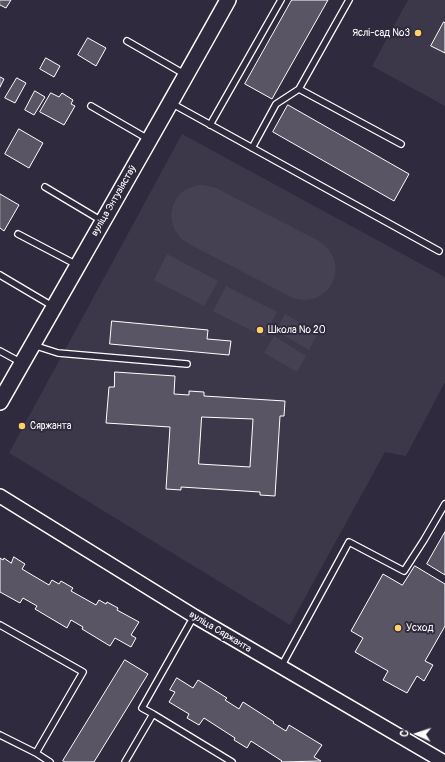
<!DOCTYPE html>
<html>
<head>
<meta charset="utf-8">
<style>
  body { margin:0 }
  #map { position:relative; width:445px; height:762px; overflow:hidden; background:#2f2a3d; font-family:Pangolin,sans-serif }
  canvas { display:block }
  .north { position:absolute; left:397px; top:714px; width:40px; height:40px; -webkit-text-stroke:3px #2f2a3d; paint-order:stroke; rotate:273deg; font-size:11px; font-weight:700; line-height:16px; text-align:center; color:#fff }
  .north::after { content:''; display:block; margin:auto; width:14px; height:18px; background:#fff; clip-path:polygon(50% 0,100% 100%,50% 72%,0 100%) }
</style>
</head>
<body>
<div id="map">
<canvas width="445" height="762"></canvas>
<div class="north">С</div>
</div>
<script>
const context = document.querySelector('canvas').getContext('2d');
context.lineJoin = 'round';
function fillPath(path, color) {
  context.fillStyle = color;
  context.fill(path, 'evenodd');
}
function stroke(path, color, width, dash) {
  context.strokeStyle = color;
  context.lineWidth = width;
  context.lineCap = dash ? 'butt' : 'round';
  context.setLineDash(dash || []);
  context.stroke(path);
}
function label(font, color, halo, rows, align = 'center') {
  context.font = font + ' Pangolin,sans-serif';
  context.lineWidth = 4;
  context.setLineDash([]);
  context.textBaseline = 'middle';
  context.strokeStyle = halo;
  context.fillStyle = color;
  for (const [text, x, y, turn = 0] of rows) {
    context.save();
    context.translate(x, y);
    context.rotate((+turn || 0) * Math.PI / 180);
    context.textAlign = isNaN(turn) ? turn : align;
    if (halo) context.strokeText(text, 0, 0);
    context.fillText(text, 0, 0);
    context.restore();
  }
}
fillPath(new Path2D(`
  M408 0H445V106L372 66Z
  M182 134 445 277V382L406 456 385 452 290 625 9 453Z`), '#3c3749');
fillPath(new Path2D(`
  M200 185 208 186 216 188 319 241C323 244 327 247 330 252 344 271 330 299 306 300 301 300 296 299 291 297L189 244C184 241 180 238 177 233 167 219 171 200 185 190 189 187 195 186 200 185Z
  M167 254 218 281 204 306 154 280Z
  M226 286 277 312 264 337 213 311Z
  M285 314 318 333 309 350 276 331Z
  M274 336 306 356 297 372 264 353Z`), '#464152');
const building = new Path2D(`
  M0 0H11L6 8 0 5Z
  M292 0H328L272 99 245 84Z
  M444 22 445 23V53L431 46Z
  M88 38 106 48 96 66 78 55Z
  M46 58 60 66 54 77 40 69Z
  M0 77 4 79 0 87Z
  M17 78 26 83 15 103 5 98Z
  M35 91 45 97 34 115 25 110Z
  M51 93 59 97 62 93 73 100 71 104 75 106 64 125 40 112Z
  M288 105 409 174 394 201 273 132Z
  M19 129 43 143 29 168 5 154Z
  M0 194 19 205 4 231 0 228Z
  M112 321 208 330 207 339 231 341 229 355 110 344Z
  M115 372 175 376 174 394 189 395V391L204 392V396L285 401 284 416H280L275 496 260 495V492L181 487V490L166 489 170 427 106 423 109 387H114ZM202 417 253 419 250 467 199 464Z
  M445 532V575L427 564Z
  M14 557 25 564 22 569 49 585 52 580 59 584 61 581 73 588 71 591 96 605 99 600 106 604 107 602 118 608 117 610 139 622 131 635 136 638 131 647 115 638 110 646 82 629 83 627 71 620 67 628 35 609 37 606 23 598 20 603 0 592V558L3 560 4 558 11 563Z
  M415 566 445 584V626L425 661 433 665 424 681 417 676 407 693 383 680 388 671 355 652 363 638 351 631 383 574 402 585Z
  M125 660 148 674 94 762H65L63 761Z
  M177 678 193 688 198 680 227 698 225 700 239 709 243 702 274 722 273 723 286 731 289 725 322 745 314 757 321 761 281 762 282 761 251 741 247 748 234 740 235 738 204 718 199 725 187 718 189 714 169 702 175 692 170 690Z`);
fillPath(building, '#595564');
stroke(building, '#fff', 1);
const service = new Path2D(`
  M349 0 299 89 401 144
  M127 41 186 75
  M171 103 439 251
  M91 106 148 139
  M210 125 281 0
  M252 148 276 104 299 89
  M45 187 102 221
  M18 234 77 265
  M0 275 54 307
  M33 345 58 353 187 364
  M0 351 22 363
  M0 625 83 672 36 753 50 762
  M281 667 349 542 404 571 424 540 445 504
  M153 714 232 762
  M0 735 36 753
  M125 762 153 714 142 708 194 616`);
const tertiary = new Path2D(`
  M0 496 194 616 444 762`);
const secondary = new Path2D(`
  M0 402C76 268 153 135 228 0`);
stroke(service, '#fff', 8);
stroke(tertiary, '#fff', 16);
stroke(secondary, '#fff', 18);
stroke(service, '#2f2a3d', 5.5);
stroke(tertiary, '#2f2a3d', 13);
stroke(secondary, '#2f2a3d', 15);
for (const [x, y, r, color] of [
  [418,33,4,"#ffd166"],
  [260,330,4,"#ffd166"],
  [22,426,4,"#ffd166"],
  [398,628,4,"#ffd166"]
]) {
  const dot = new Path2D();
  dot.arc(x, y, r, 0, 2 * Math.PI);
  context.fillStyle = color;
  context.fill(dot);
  stroke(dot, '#2f2a3d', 1.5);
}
label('10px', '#fff', '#2f2a3d', [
  ["Яслі-сад №3",410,33,"right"],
  ["Школа № 20",268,330],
  ["Сяржанта",30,426],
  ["Усход",406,628]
], 'left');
label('10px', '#fff', '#2f2a3d', [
  ["вуліца Энтузіястаў",114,201,-60],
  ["вуліца Сяржанта",220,632,31]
]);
</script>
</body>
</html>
